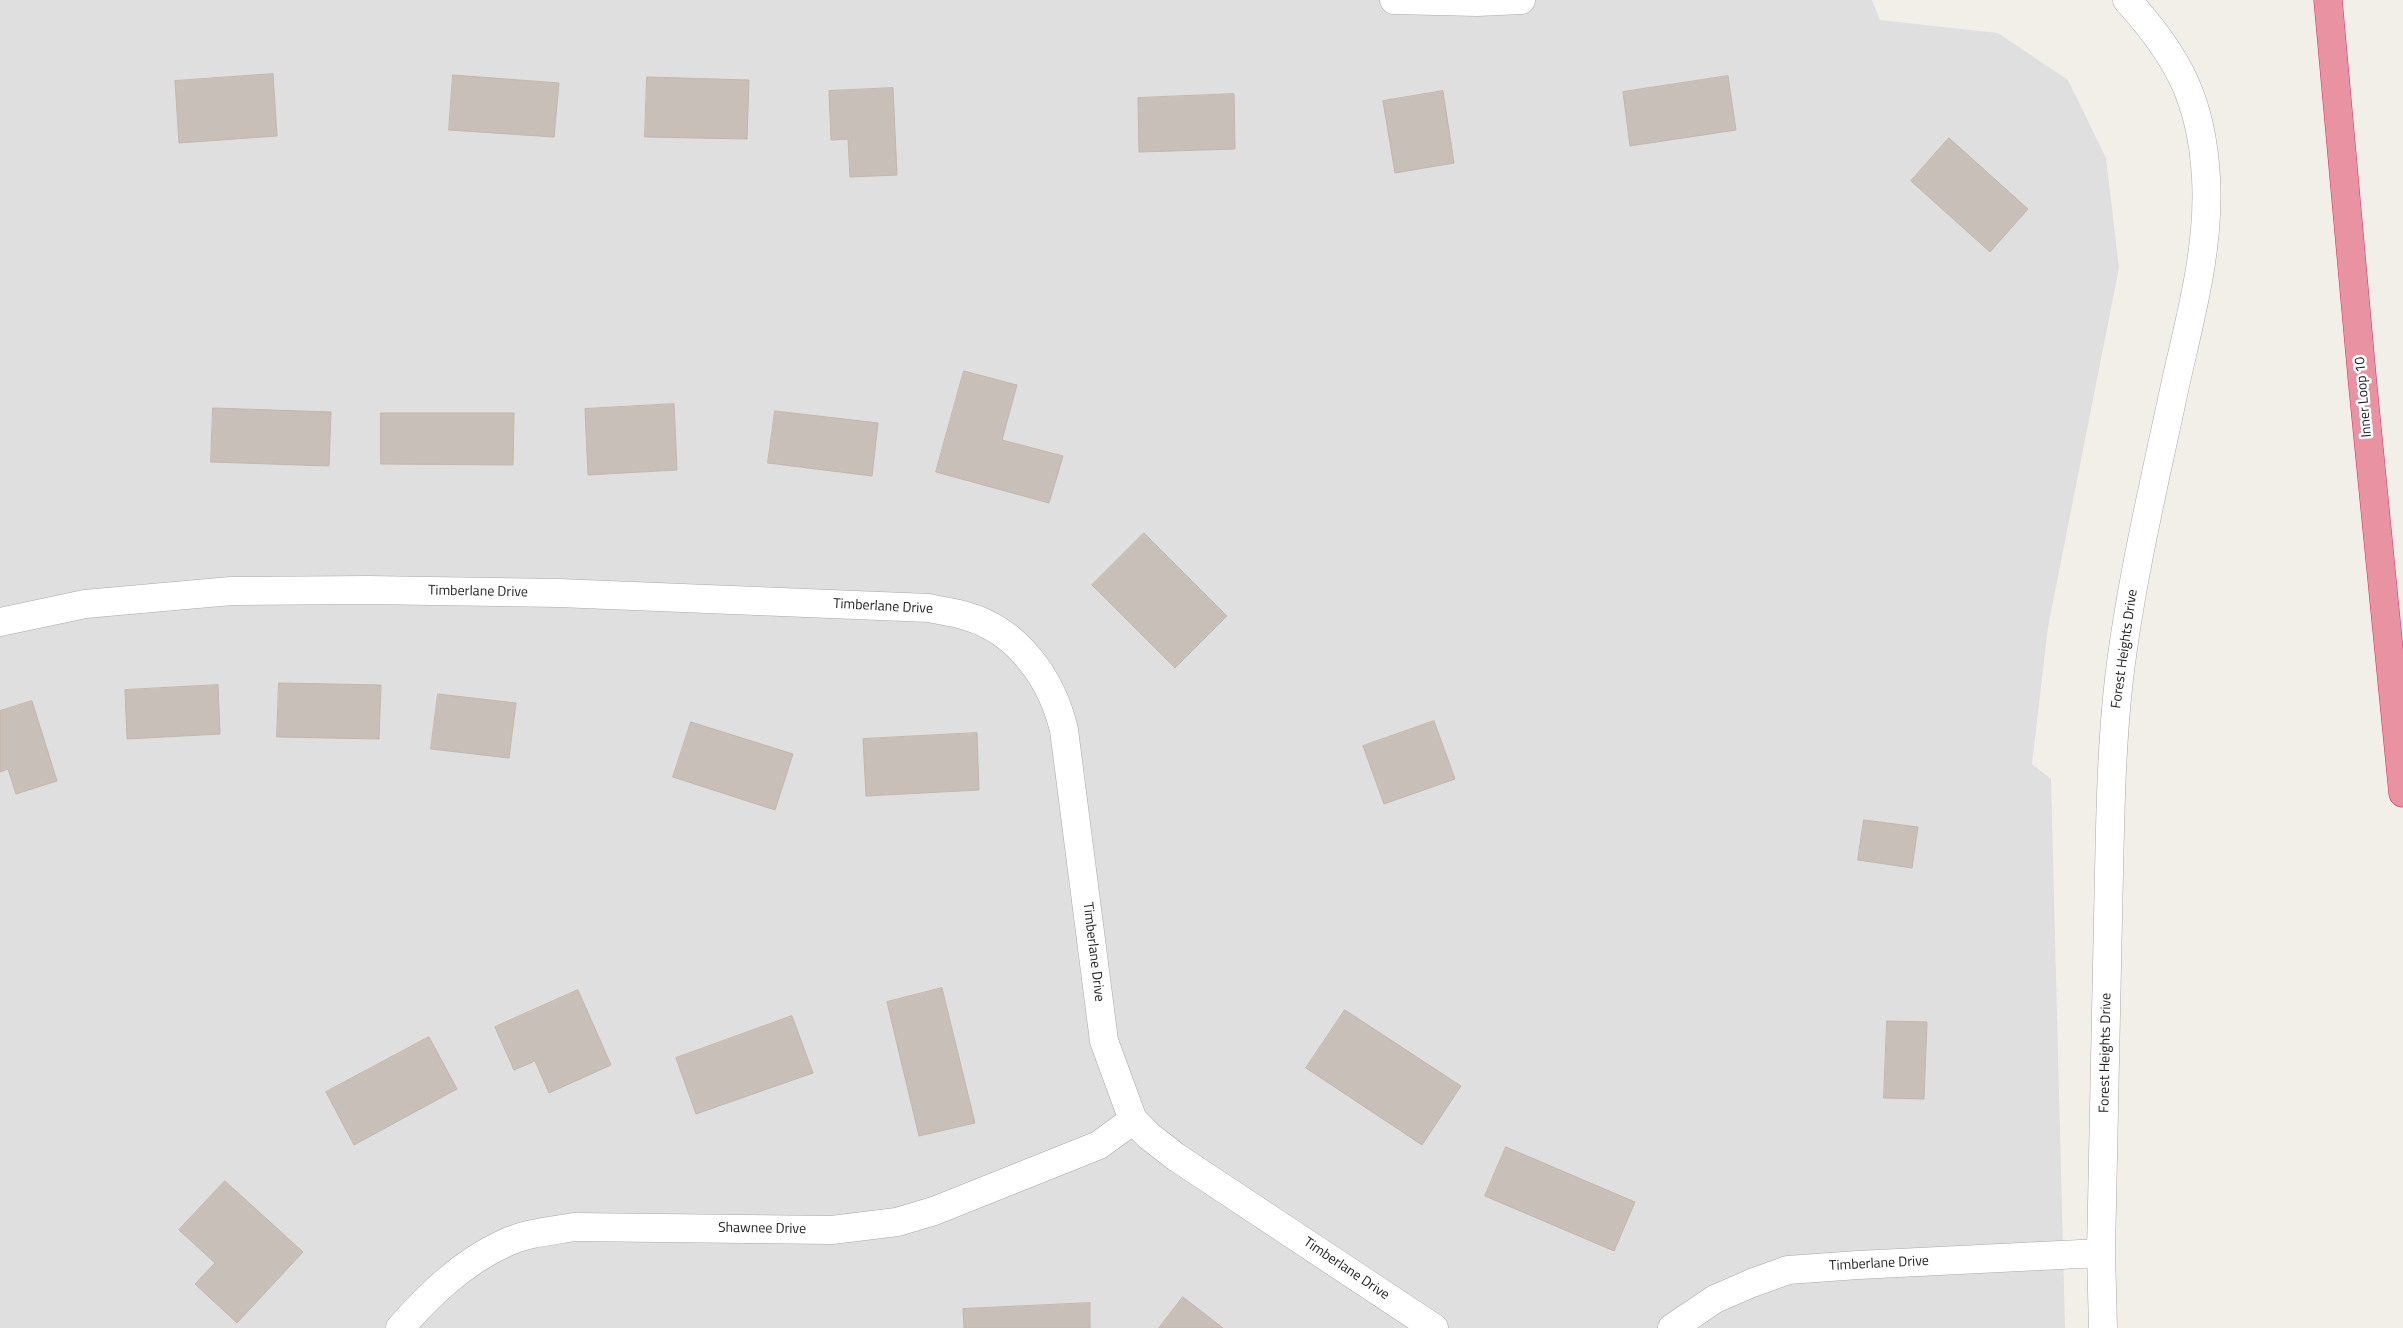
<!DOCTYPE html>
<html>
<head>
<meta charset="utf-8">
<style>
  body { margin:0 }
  canvas { display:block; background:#f2efe9 }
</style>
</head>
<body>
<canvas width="2403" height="1328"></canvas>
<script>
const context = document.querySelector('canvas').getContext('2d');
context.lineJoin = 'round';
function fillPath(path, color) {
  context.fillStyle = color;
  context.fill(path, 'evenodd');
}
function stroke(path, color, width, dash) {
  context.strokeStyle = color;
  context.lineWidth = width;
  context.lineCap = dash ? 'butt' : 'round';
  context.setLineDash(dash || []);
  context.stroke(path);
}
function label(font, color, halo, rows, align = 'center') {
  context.font = font + ' "Titillium Web",sans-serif';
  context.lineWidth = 5;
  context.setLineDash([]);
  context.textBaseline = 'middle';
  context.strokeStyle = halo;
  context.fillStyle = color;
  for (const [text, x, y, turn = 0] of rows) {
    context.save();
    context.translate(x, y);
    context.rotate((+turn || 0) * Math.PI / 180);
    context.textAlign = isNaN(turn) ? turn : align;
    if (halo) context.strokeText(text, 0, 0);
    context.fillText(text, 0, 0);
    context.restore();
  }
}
fillPath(new Path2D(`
  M0 0H1872L1880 20 1998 33 2068 80 2106 158 2119 268 2048 627 2032 764 2051 779 2065 1328H0Z`), '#e0dfdf');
const building = new Path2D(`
  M273 74 277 136 179 143 175 81Z
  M453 75 559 83 554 137 449 130Z
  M1728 76 1736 130 1630 146 1623 92Z
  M647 77 749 80 747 139 645 137Z
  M893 88 897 175 850 177 848 139 831 140 829 91Z
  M1443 91 1454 163 1395 173 1383 101Z
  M1234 94 1235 149 1139 152 1138 98Z
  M1949 138 2028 209 1990 252 1911 181Z
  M964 371 1017 385 1002 440 1063 456 1049 503 936 472Z
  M674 404 677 470 588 475 585 409Z
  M213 408 331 412 329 466 211 462Z
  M775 411 878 423 872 476 768 463Z
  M381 413H514L513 465 381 464Z
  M1144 533 1227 616 1175 668 1092 585Z
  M279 683 381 685 379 739 277 737Z
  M218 685 220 734 127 739 125 690Z
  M438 694 516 703 509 758 431 749Z
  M32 701 57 781 16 794 8 769 0 772V711Z
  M1434 721 1455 779 1384 804 1363 746Z
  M691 722 793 754 775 810 673 777Z
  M977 733 979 790 866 796 863 739Z
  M1864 820 1918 827 1912 868 1858 860Z
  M942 988 975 1123 919 1136 887 1002Z
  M578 990 611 1065 549 1093 535 1061 514 1070 495 1027Z
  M1345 1010 1461 1086 1422 1145 1306 1068Z
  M792 1016 813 1073 696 1114 676 1058Z
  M1887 1021 1927 1022 1924 1099 1884 1098Z
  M429 1037 457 1089 354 1145 326 1092Z
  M1506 1147 1635 1202 1614 1251 1485 1196Z
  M225 1181 303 1252 237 1323 195 1284 215 1263 179 1230Z
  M1183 1297 1223 1328H1159Z
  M1090 1303V1328H964L963 1309Z`);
fillPath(building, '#c7bfb8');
stroke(building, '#c4b6ab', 1);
const minor = new Path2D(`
  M1394 0 1477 2 1521 0
  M0 622 85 604 231 591 368 590 559 593 929 608C941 611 954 612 966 616 1019 631 1052 680 1064 730L1104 1041 1133 1120 1149 1136 1176 1157 1434 1328
  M400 1328C429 1295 462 1263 503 1244 525 1233 551 1231 574 1227L832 1230 897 1222 934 1211 1099 1145 1133 1120
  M1672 1328 1715 1299 1752 1283 1788 1270 1858 1265 2101 1253
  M2103 1328 2101 1253C2104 1141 2106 1029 2108 918 2110 838 2110 758 2119 679 2131 579 2155 480 2176 381 2191 315 2210 246 2206 178 2202 101 2178 56 2127 0`);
const motorway = new Path2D(`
  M2328 0 2362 377 2403 793`);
stroke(minor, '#a9a9a9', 29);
stroke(motorway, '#dc2a67', 29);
stroke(minor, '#fff', 28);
stroke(motorway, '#e892a2', 28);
label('14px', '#222', '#fff', [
  ["Inner Loop 10",2364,397,-95],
  ["Timberlane Drive",478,592,1],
  ["Timberlane Drive",883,607,3],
  ["Forest Heights Drive",2125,649,-82],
  ["Timberlane Drive",1093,952,83],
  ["Forest Heights Drive",2106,1053,-89],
  ["Shawnee Drive",762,1229,1],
  ["Timberlane Drive",1879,1264,-3],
  ["Timberlane Drive",1346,1269,34]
]);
</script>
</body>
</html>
